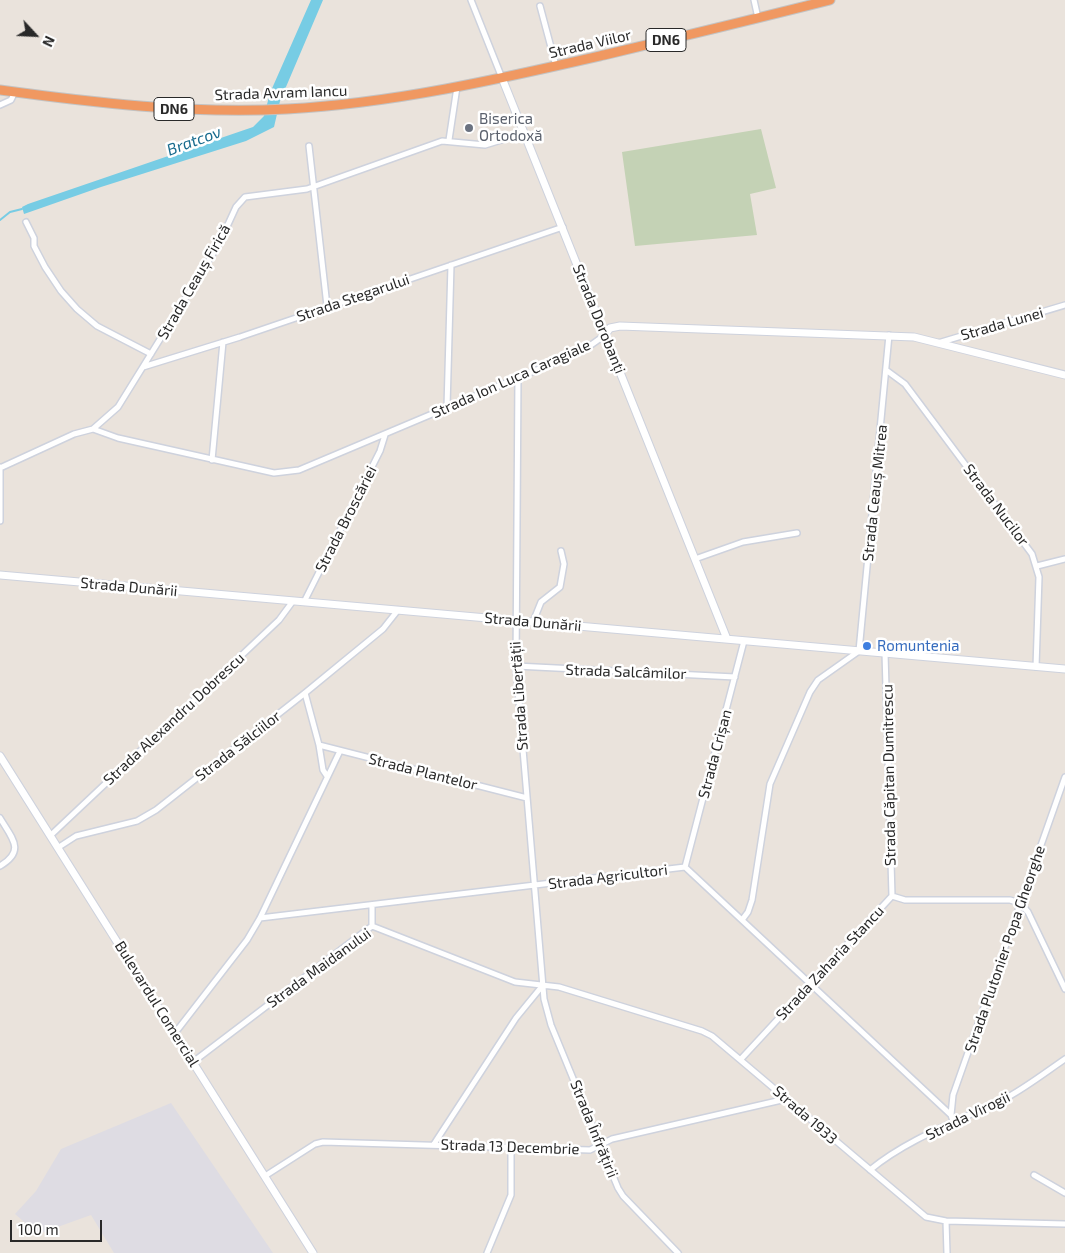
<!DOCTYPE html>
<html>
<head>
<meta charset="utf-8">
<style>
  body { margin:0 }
  #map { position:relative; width:1065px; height:1253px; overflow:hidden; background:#eae3dc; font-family:"Exo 2",sans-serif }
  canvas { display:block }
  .north { position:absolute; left:10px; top:10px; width:50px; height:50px; -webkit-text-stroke:4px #fff; paint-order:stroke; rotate:115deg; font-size:14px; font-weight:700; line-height:20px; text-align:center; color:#292929 }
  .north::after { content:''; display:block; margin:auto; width:18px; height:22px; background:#292929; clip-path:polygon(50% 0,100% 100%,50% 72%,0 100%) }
  .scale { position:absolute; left:10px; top:1220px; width:92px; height:22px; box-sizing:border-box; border:2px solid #292929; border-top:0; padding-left:6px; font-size:15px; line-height:18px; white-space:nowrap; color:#292929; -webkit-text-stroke:4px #fff; paint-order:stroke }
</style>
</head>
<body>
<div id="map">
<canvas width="1065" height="1253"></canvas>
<div class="north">N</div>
<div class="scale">100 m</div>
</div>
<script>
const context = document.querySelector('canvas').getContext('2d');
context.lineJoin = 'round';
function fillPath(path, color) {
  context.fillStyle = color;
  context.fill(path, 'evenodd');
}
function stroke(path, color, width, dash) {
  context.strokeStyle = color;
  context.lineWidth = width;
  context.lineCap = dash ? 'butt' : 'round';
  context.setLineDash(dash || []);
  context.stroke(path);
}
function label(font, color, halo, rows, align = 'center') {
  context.font = font + ' "Exo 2",sans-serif';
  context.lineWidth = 5;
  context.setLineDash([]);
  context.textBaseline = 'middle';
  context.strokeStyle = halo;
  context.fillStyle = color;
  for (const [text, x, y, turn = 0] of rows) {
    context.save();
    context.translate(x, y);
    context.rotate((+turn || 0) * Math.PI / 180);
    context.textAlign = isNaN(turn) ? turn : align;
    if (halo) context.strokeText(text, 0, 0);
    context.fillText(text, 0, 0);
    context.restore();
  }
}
fillPath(new Path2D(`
  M171 1103 273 1253H114L91 1215 38 1234 15 1214 36 1191 61 1149Z`), '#dedce3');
fillPath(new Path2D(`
  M761 129 776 188 750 194 757 235 635 246 622 152Z`), '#c4d2b5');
fillPath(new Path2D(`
  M311 0H323L280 101 274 127 246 141 101 187 24 214 22 207 28 204 253 127 264 116 270 93Z`), '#77cce4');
stroke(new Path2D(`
  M0 220 10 212 22 209`), '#77cce4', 2);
const street = new Path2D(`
  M471 0 502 78
  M754 0 758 18
  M540 6 556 66
  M0 105 11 100 15 92
  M449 140 457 87
  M309 146 327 306
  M26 222 34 238V246L45 267 61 291 77 309 97 326 151 354
  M938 343 1065 305
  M143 367 240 337 563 227
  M886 370 905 384 1032 554 1039 577 1036 667
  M518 376 516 666 544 999 551 1025 618 1188 623 1196 678 1253
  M447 407 451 265
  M93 429 118 407 219 244 236 207 245 197 307 189 442 141 485 145 524 133
  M212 460 223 342
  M0 468 74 434 93 429 118 438 274 473 299 470 584 350 605 335
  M0 521V467
  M695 559 743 542 797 533
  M1037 566 1065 559
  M304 602 380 451 385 435
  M533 622 541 602 560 587 564 564 561 551
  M885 653 892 896
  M516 666 735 677
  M305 693 319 745 323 770 327 776
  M319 745 527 798
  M0 818C12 838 26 851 0 866
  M51 835 279 620 293 601
  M59 847 76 836 137 821 156 810 305 693 383 629 398 610
  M685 867 744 641
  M892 896 905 900H1010L1020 903 1028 912 1065 989
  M260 918 685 867 951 1115
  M742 920 748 912 752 900 770 784 810 692 818 680 859 651 889 335
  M372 926V905
  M175 1033 247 940 260 918 340 751
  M741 1059 892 896
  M193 1062 372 926 515 982 559 987 702 1031 712 1036 926 1217 946 1221 1065 1224
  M953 1121 951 1115 953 1095 1065 777
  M434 1144 516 1018 543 985
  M870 1170C910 1137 962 1120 1008 1097 1028 1086 1046 1072 1065 1059
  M1034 1175 1065 1193
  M265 1176 315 1144 323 1142 590 1150 612 1139 786 1099
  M946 1221 947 1253
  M487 1253 511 1195V1148`);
const secondary = new Path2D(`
  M502 78 727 639
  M605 335 610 328 620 326 914 337 1065 375
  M0 575 1065 669
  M0 756 313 1253`);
const highway = new Path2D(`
  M0 90C95 103 191 114 287 109 395 103 499 79 604 55 680 37 755 19 830 0`);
stroke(street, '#ced2dd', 8);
stroke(secondary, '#ced2dd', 9);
stroke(highway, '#c3c3c3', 11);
stroke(street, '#fff', 5);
stroke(secondary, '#fff', 7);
stroke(highway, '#f09861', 9);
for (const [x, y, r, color] of [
  [469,128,5,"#6b7280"],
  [867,646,5,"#3f7fe0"]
]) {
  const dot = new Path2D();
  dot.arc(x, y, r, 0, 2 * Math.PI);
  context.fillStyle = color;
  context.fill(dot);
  stroke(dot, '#fff', 2);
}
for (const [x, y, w] of [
  [666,40,40],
  [174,109,40]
]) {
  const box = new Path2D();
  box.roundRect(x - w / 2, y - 11.5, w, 23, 4);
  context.fillStyle = '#fff';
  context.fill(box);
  stroke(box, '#292929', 1);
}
label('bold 14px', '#292929', null, [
  ["DN6",666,40],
  ["DN6",174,109]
]);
label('15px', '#292929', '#fff', [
  ["Strada Viilor",590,44,-13],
  ["Strada Avram Iancu",281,93,-2],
  ["Strada Ceauș Firică",194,282,-60],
  ["Strada Stegarului",353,298,-19],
  ["Strada Dorobanți",599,319,68],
  ["Strada Lunei",1002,324,-16],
  ["Strada Ion Luca Caragiale",511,379,-24],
  ["Strada Ceauș Mitrea",875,493,-84],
  ["Strada Nucilor",996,505,53],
  ["Strada Broscăriei",346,519,-63],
  ["Strada Dunării",129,587,5],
  ["Strada Dunării",533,622,5],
  ["Strada Salcâmilor",626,672,2],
  ["Strada Libertății",519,696,-94],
  ["Strada Alexandru Dobrescu",174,719,-43],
  ["Strada Sălciilor",238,746,-38],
  ["Strada Crișan",715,754,-75],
  ["Strada Plantelor",423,772,14],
  ["Strada Căpitan Dumitrescu",889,775,-91],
  ["Strada Agricultori",608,877,-7],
  ["Strada Plutonier Popa Gheorghe",1005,949,-71],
  ["Strada Zaharia Stancu",830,963,-47],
  ["Strada Maidanului",319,968,-36],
  ["Bulevardul Comercial",157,1004,58],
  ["Strada 1933",805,1115,41],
  ["Strada Virogii",968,1116,-26],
  ["Strada Înfrățirii",594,1129,68],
  ["Strada 13 Decembrie",510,1147,2]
]);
label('15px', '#5b616d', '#fff', [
  ["Biserica",479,119],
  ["Ortodoxă",479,136]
], 'left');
label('15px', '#366cbe', '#fff', [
  ["Romuntenia",877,646]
], 'left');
label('italic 16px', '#186b8e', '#fff', [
  ["Bratcov",194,141,-20]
]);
</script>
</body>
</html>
